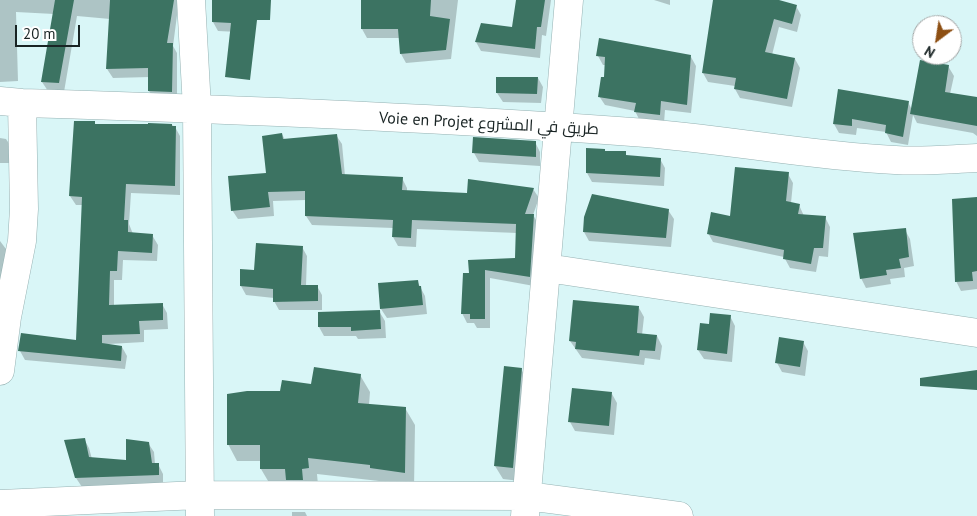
<!DOCTYPE html>
<html>
<head>
<meta charset="utf-8">
<style>
  body { margin:0 }
  #map { position:relative; width:977px; height:516px; overflow:hidden; background:#d9f6f7; font-family:"PT Sans",sans-serif }
  canvas { display:block }
  .north { position:absolute; left:912px; top:15px; width:50px; height:50px; box-sizing:border-box; background:#fff; border:1px solid #a3a7a7; border-radius:50%; rotate:211deg; font-size:14px; font-weight:700; line-height:20px; text-align:center; color:#192424 }
  .north::after { content:''; display:block; margin:auto; width:18px; height:22px; background:#8d4f13; clip-path:polygon(50% 0,100% 100%,50% 72%,0 100%) }
  .scale { position:absolute; left:15px; top:25px; width:65px; height:22px; box-sizing:border-box; border:2px solid #192424; border-top:0; padding-left:6px; font-size:15px; line-height:18px; white-space:nowrap; color:#192424; -webkit-text-stroke:4px #fff; paint-order:stroke }
</style>
</head>
<body>
<div id="map">
<canvas width="977" height="516"></canvas>
<div class="north">N</div>
<div class="scale">20 m</div>
</div>
<script>
const context = document.querySelector('canvas').getContext('2d');
context.lineJoin = 'round';
function fillPath(path, color) {
  context.fillStyle = color;
  context.fill(path, 'evenodd');
}
function stroke(path, color, width, dash) {
  context.strokeStyle = color;
  context.lineWidth = width;
  context.lineCap = dash ? 'butt' : 'round';
  context.setLineDash(dash || []);
  context.stroke(path);
}
function label(font, color, halo, rows, align = 'center') {
  context.font = font + ' "PT Sans",Cairo,sans-serif';
  context.lineWidth = 5;
  context.setLineDash([]);
  context.textBaseline = 'middle';
  context.strokeStyle = halo;
  context.fillStyle = color;
  for (const [text, x, y, turn = 0] of rows) {
    context.save();
    context.translate(x, y);
    context.rotate((+turn || 0) * Math.PI / 180);
    context.textAlign = isNaN(turn) ? turn : align;
    if (halo) context.strokeText(text, 0, 0);
    context.fillText(text, 0, 0);
    context.restore();
  }
}
fillPath(new Path2D(`
  M0 0H179L173 46 177 53V101L155 100 149 91 150 77 113 78 107 69 110 19 77 16 64 92 48 91 42 82 54 14 16 12 18 81 0 82Z
  M214 0H238V32L218 31 213 22Z
  M407 0H458L451 59 406 63 401 54 400 38H367L362 29Z
  M517 0H551L546 36 542 35 540 58 481 51 476 42 482 25 513 29Z
  M654 0H670V5Z
  M714 0H774L796 6 801 15 797 32 779 27 772 55 795 59 800 68 792 107 740 98 735 89V86L708 82 703 73Z
  M598 56 691 57 696 66 691 113 665 110 664 123 640 121 635 111 605 105 599 96 605 78 606 65H603Z
  M948 66 954 76 950 94 977 99V136L973 133 917 123 913 115 908 145 891 142 886 132 857 128 856 135 839 133 834 124 839 90 908 102 912 110Z
  M538 78 543 87 541 103 503 102 497 93Z
  M94 122 96 125H172L175 127 180 136V195L131 193 129 224 133 234 152 235 158 245 157 261 123 260 122 280H114V306L162 304 167 313 168 329 144 330V342L109 344V345L122 347 127 356 125 369 25 360 20 351 77 341 83 205H76L70 196Z
  M282 134 285 140 336 135 342 144 345 176 402 178 407 188V191L468 195 533 189 539 198 533 215 539 225 534 286 490 278V328H477L474 323H467L462 313 470 274 516 260 517 233 417 229 416 247 398 246 393 237V228L312 225 306 216V200L273 201 274 216 238 219 232 210 267 174Z
  M0 138 6 139 12 148V163H0Z
  M535 142 540 152V166L479 162 474 153Z
  M625 152 627 157 660 159 665 168 664 186 592 182 587 173 606 153Z
  M788 174 793 183 791 203 799 205 804 216 825 217 830 227 828 257 819 256 816 272 790 268 784 257 713 242 708 233 731 218Z
  M977 199V289L961 291 956 281Z
  M668 210 674 219 671 247 589 241 584 232Z
  M905 230 910 239 914 266 904 268 905 277 890 279 891 284 866 288 861 278Z
  M0 241 6 249 5 264 0 292Z
  M302 247 307 256 306 286H317L322 295V310H279L274 301V298L246 295 241 286Z
  M417 281 425 296 427 314 387 318 381 309Z
  M639 308 644 317 642 335 657 336 662 346 660 360 645 358 644 365 582 358 570 341Z
  M379 311 385 321 386 338 358 339 356 336H324L319 327Z
  M730 316 735 326 732 362 704 359 698 350 710 325Z
  M803 342 808 351 805 376 782 372 777 363Z
  M521 369 529 383 520 481 503 479 495 466Z
  M360 375 370 392 369 405 405 408 415 425 414 489 381 485 379 481 317 474 318 485 271 486 261 469V461H237L228 444 281 392Z
  M612 394 617 403 614 435 575 431 570 422Z
  M84 439 89 448 92 459 128 462 148 443 154 452 155 464H158L163 474V484L82 487 76 478 65 441Z
  M292 512H305L307 516H292Z`), '#0003');
fillPath(new Path2D(`
  M55 0H74L59 83 41 82Z
  M110 0H174L167 43H173L172 92 148 91V68L106 69Z
  M212 0H271L270 20H257L250 80 225 77 231 23 212 22Z
  M361 0H431L430 16 450 19 446 50 400 54 398 29H361Z
  M516 0H545L541 27H537L535 49 475 42 481 23 512 27Z
  M713 0H779L797 5 792 24 774 19 765 52 795 58 787 99 734 89 736 78 702 73Z
  M599 38 691 55 687 105 661 101 660 115 634 112 636 103 598 97 601 77H604L605 57 596 56Z
  M920 60 949 65 945 92 977 97V126L910 114Z
  M496 77H538L537 94 496 93Z
  M838 89 909 101 903 137 885 133 886 125 852 119V126L833 124Z
  M74 121H95V124H148V123L172 124V126H176L175 186 126 184 124 220H128V232L153 234 152 253 118 251 117 271H110L109 305 163 303V320L139 321 140 334 102 335V343L122 346 121 361 18 351 21 333 76 340 82 197 69 196Z
  M282 133 283 139 337 134 342 174 403 177 402 190 467 193 468 179 534 188 525 214H534L530 277 485 270V319H470V314H461L463 273H469L468 260 515 258 516 224 412 220 411 238 392 237 393 220 305 216V191L268 192 270 207 231 211 228 176 266 173 262 136Z
  M473 137 536 141V157L472 153Z
  M586 148 605 149V151H626V155L661 158 660 177 586 173Z
  M735 167 789 172 786 201 800 204 798 214 826 216 823 248H814L811 264 783 259 784 250 707 234 711 212 730 216Z
  M592 194 669 209 666 238 583 232 584 217Z
  M977 197V271L972 272 973 281 955 282 952 199Z
  M906 228 909 257 899 259 901 268 886 270 887 275 860 279 853 233Z
  M256 243 303 246 301 285H318V301L273 302V289L240 286V269L254 270Z
  M418 280 419 286H421L423 305 380 309 378 283Z
  M573 300 639 306 637 333 657 335 655 351 640 350 639 356 575 349 576 342 569 341Z
  M380 310 381 329 351 331V327H318V312Z
  M710 313 731 315 727 354 697 350 700 323 709 324Z
  M779 337 804 341 800 367 775 363Z
  M504 366 522 368 513 468 494 466Z
  M314 367 361 374 358 403 406 407 405 473 370 468V465L308 458 309 468 302 469 303 480H286L285 469H260V445H227V394L247 391H280L282 380 311 384Z
  M977 370V390L920 386V378Z
  M572 388 612 392 609 426 568 422Z
  M85 438 89 457 126 460V439L149 442 152 463H159V475L75 478 64 440Z`), '#3c7362');
const minor = new Path2D(`
  M191 0 197 108 200 516
  M0 101 22 103C225 109 429 117 632 132 720 138 807 156 895 160 922 162 950 159 977 158
  M547 268 977 333
  M0 371 7 317 22 241 24 209 22 103
  M0 504 199 495 527 496 679 516
  M525 516 569 0`);
stroke(minor, '#95b1b2', 29);
stroke(minor, '#fff', 28);
label('16px', '#192424', '#fff', [
  ["Voie en Projet طريق في المشروع",489,124,3]
]);
</script>
</body>
</html>
